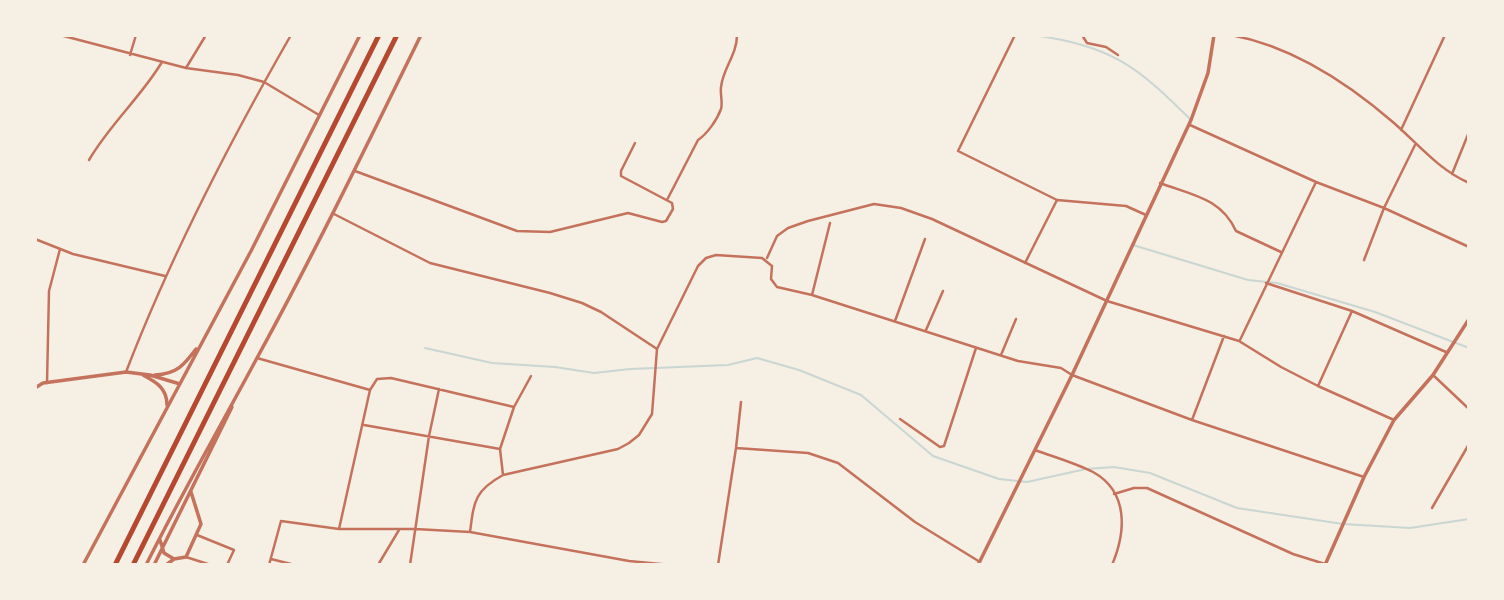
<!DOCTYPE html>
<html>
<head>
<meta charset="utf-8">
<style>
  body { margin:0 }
  #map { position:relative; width:1504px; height:600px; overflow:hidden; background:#f6efe4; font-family:Raleway,sans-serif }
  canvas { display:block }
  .frame { position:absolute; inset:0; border:37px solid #f6efe4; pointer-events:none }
</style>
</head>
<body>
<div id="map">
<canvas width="1504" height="600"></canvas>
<div class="frame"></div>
</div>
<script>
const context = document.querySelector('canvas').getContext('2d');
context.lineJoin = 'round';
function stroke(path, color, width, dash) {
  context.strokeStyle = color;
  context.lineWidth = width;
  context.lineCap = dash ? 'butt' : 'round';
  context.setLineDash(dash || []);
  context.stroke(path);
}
stroke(new Path2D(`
  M1033 35C1111 46 1136 65 1190 119
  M1133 245 1248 280 1277 283 1375 312 1469 348
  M425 348 492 363 555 367 594 373 630 369 728 365 757 358 799 370 861 395 933 456 999 479 1027 482 1086 469 1114 467 1150 473 1237 508 1343 524 1410 528 1469 519`), '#c9d6d2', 2);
stroke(new Path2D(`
  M60 35 186 68 238 75 264 82 319 115
  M1015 35 958 151 1057 200 1126 206 1146 215
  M1082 35 1087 43 1106 47 1118 55
  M1231 35C1291 46 1349 84 1394 123 1419 145 1438 169 1469 183
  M130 55 136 35
  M186 68 206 35
  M1190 125 1316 182 1384 208 1469 247
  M1401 130 1445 35
  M89 160C110 124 141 97 162 62
  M355 171 517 231 550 232 628 213 662 222 666 221 673 209 672 203 621 176V171L635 143
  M1452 174 1469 132
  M1160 183C1192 195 1221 198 1236 231L1281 252
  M667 200 698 140C707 134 717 120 721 109 723 103 720 94 721 87 723 68 737 55 737 35
  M334 214 430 263 550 293 582 303 601 312 657 349
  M35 239 73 254 165 276
  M767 258 777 236 788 228 808 221 874 204 901 208 932 219 1107 301 1239 341 1281 367 1318 386 1394 420
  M1364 260 1384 208 1415 145
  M1025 263 1057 200
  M1266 283 1352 311
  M812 295 830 223
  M895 321 925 239
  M926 330 943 291
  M1240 340 1316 182
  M1001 355 1016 319
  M257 358 370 390
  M126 372C171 255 229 143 291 35
  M1433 375 1469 409
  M47 383 49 291 60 249
  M1318 386 1352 311 1446 352
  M900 419 940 447 944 446 976 348
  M1192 420 1224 336
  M364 425 500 449
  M736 448 808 453 838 463 915 522 980 562
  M1035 450C1054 457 1075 463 1093 472 1129 492 1126 532 1112 565
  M503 475 500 449 514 407 531 376
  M1114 494 1134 488H1147L1293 554 1325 564
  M1432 508 1469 444
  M339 529 370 390 377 379 391 378 514 407
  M470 532C474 502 474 491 503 475L618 449 629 443 639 435 652 414 657 349 698 266 706 258 716 255 762 258 772 266 771 279 777 287 812 295 1018 361 1061 368 1072 375 1192 420 1364 477
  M197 535 234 550 227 565
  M186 557 211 565
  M271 559 295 565
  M269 565 281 521 339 529H415L470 532 629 561 671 565
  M378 565 399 530
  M410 565 429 436 439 389
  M718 565 736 448 741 402`), '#c5725c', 2.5);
stroke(new Path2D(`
  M143 375C156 382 167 388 167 405
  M155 375C177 374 184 365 196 349
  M35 388 43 383 126 372 150 375 180 384
  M160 540 164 553 174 559
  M83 565 251 251 360 35
  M146 565C181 495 220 427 257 358 315 252 368 143 421 35
  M154 565 232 407
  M166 565 174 559 186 557 201 524 191 492
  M978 565 1072 375 1191 120 1208 73 1214 35
  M1325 565 1364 477 1394 420 1433 375 1469 319`), '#c5725c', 3.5);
stroke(new Path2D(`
  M115 565 379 35
  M133 565 397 35`), '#b5482f', 5);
</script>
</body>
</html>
